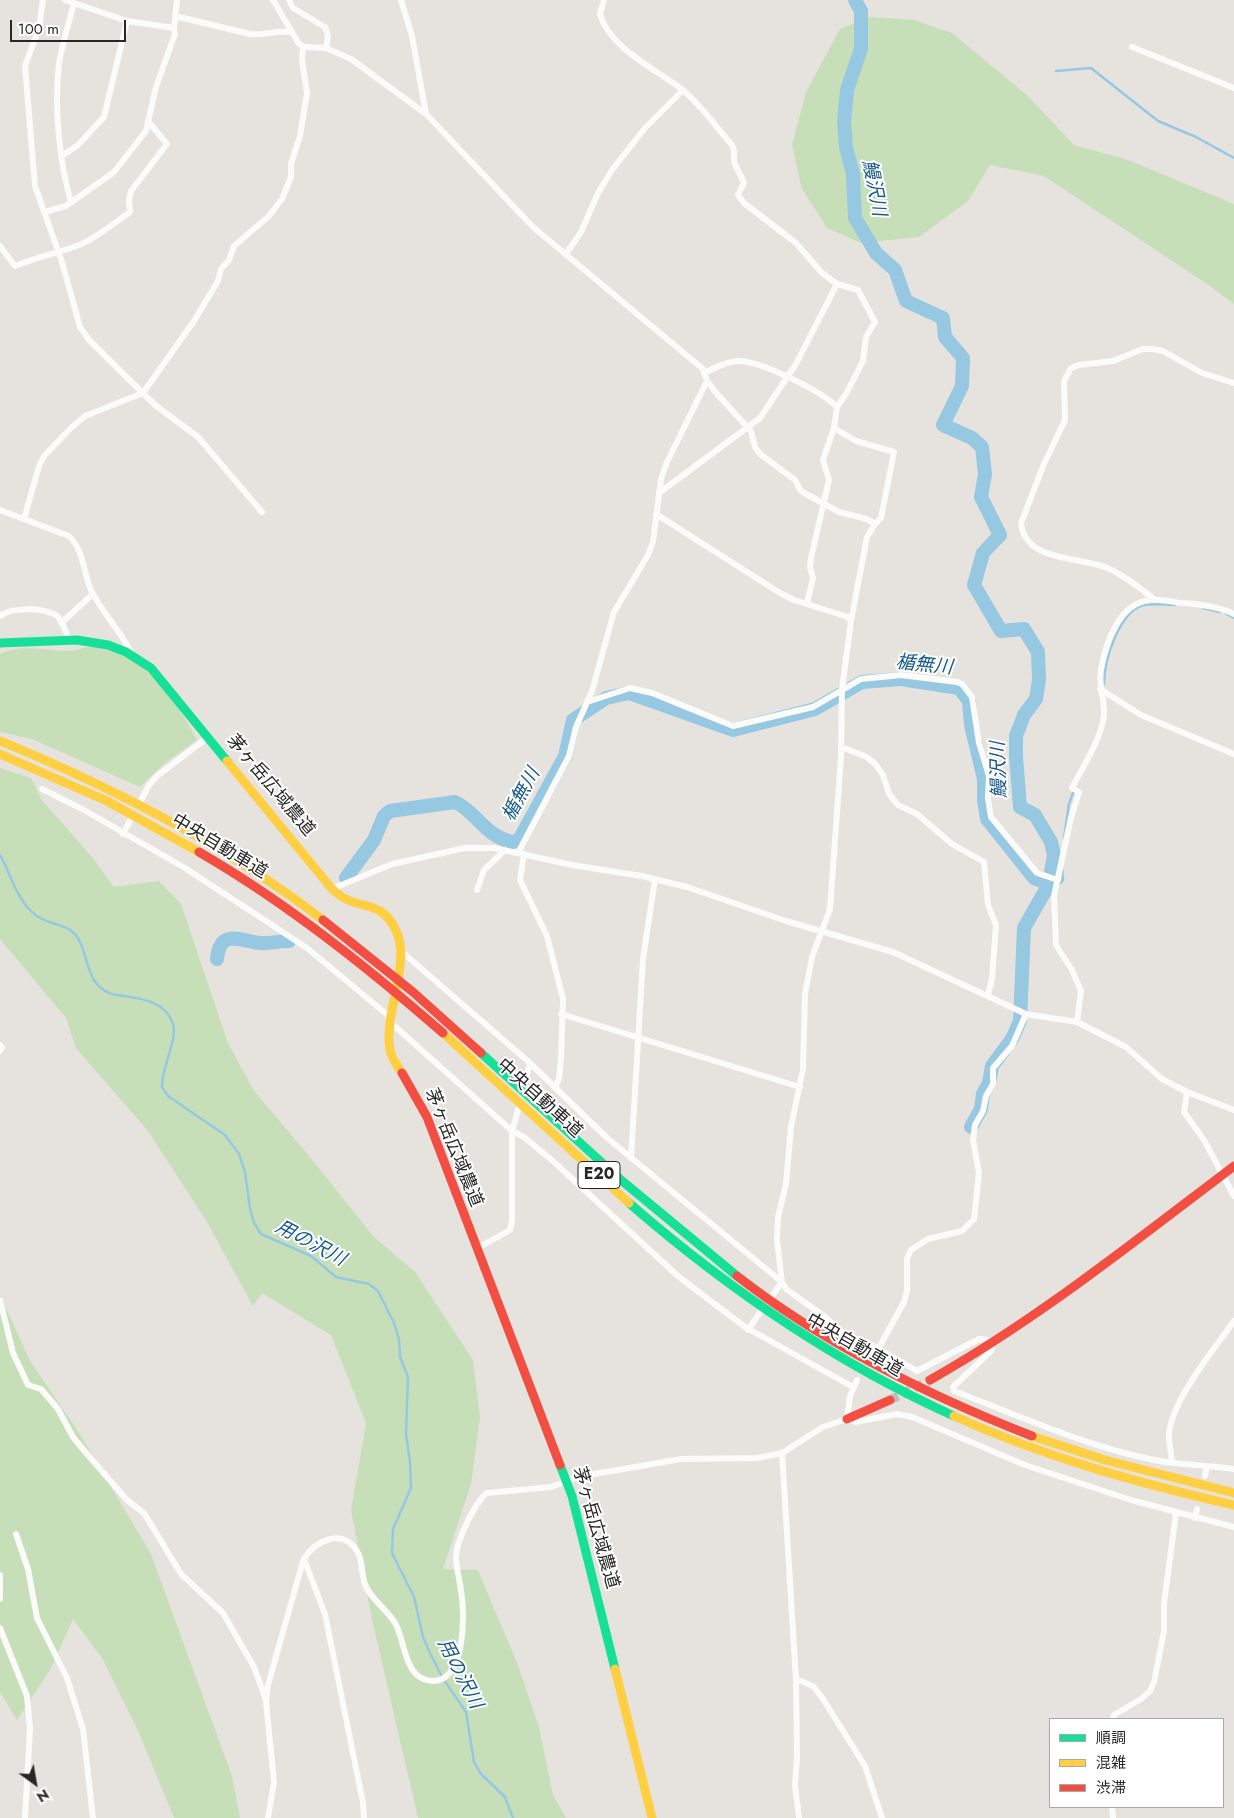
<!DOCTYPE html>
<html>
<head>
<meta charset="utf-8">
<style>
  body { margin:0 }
  #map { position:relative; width:1234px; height:1818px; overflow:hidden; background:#e6e3de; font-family:Jost,"Noto Sans JP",sans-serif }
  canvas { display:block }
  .legend { position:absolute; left:1049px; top:1718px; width:175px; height:90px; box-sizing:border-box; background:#fff; border:1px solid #a9a9a9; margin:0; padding:6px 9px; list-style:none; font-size:15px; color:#272727 }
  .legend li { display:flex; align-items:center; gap:10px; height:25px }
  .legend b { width:25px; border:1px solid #a9a9a9 }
  .north { position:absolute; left:10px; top:1758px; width:50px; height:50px; -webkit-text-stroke:4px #fff; paint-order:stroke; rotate:148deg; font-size:14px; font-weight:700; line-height:20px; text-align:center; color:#272727 }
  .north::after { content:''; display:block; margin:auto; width:18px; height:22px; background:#272727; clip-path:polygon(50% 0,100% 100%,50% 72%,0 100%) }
  .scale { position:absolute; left:10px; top:20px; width:116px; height:22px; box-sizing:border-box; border:2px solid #272727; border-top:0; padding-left:6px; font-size:15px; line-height:18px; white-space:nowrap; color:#272727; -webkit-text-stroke:4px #fff; paint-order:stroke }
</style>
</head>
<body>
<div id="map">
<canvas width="1234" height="1818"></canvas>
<ul class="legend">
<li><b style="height:6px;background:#16e098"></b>順調</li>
<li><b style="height:6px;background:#ffcf43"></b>混雑</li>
<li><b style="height:6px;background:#f24e42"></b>渋滞</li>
</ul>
<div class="north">N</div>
<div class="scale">100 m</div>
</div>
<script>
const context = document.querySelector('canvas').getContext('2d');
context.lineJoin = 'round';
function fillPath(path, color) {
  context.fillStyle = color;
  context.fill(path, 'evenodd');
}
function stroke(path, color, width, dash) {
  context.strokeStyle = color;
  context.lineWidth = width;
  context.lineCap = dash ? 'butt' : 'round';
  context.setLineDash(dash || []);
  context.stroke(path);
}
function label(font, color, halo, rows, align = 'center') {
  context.font = font + ' Jost,"Noto Sans JP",sans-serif';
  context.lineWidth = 4;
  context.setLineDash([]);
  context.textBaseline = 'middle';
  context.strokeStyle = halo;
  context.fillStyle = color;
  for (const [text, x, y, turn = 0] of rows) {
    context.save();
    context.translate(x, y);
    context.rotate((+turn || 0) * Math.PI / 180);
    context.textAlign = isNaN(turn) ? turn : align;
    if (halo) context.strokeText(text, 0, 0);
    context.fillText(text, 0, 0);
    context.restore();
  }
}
fillPath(new Path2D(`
  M870 17 914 20 952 33 1028 96 1074 145 1128 160 1234 204V304L1207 284 1044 176 990 165 968 201 919 237 861 243 827 228 802 189 792 145 806 92 840 29Z
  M92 646C106 650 119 653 132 660 158 675 184 714 197 740L165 763 140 787 32 739 0 732V654C23 643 45 651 69 651 77 651 85 647 92 646Z
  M0 768 31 778 42 800 92 857 114 887 159 881 181 904 228 1043 254 1091 306 1152 374 1237 415 1272 473 1360 480 1417 471 1484 443 1569 478 1570 519 1668 539 1727 553 1795 566 1818H418L372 1619 351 1510 366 1423 331 1335 262 1293 253 1306 207 1222 148 1131 76 1048 66 1018 0 939Z
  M0 1295 30 1361 76 1428 151 1554 232 1776 240 1818H174L139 1733 102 1658 73 1619 50 1670 17 1720 0 1692Z`), '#c6dfb9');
stroke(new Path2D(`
  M1056 71 1091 68 1158 121 1196 137 1234 158
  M1203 608 1220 612
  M1225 613 1234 618
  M1104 684C1104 661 1119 611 1144 605 1154 603 1166 605 1175 605
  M1064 838 1069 804 1074 790
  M0 855C11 874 17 902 37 916 52 927 71 922 80 942 89 961 87 983 109 993 113 995 120 995 124 996 144 999 166 1002 173 1024 178 1040 161 1068 162 1087L168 1096 225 1135 239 1154 245 1172 250 1208 254 1223 261 1234 311 1256 336 1277 369 1284 378 1291 394 1323 399 1339 400 1357 408 1377 406 1434 410 1462 411 1488 393 1529 392 1553 414 1597 423 1637 430 1653 442 1677 466 1712 474 1762 481 1774 505 1797 513 1818
  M1049 884H1059L1063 880 1062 868`), '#96c8e2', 2.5);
stroke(new Path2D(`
  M855 0 861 11V49L847 90 844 122 846 147 853 174 855 218 876 253 895 270 906 301 943 318 945 337 963 358 962 386 943 425 972 438 982 447 985 474 981 497 1000 535 983 553 974 585 1001 631 1024 629 1038 652 1039 680 1036 699 1024 715 1016 736V756L1020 807 1035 815 1051 842 1054 855 1049 884 1024 928 1020 1021 1012 1039 992 1066 989 1083 983 1094 981 1109 971 1127
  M346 878 374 840 384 816 390 811 455 802C477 812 483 835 512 842L519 840 565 756 573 720 606 698 629 693 733 730 815 709 862 682 901 679 959 688 969 701 971 725 984 779V800L987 819 1034 878 1049 884
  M217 959C220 928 241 941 260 943 269 944 279 941 289 941`), '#96c8e2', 14);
stroke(new Path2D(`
  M890 1400 930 1380`), '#c0bdb9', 9, [9, 4.5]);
stroke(new Path2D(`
  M43 0 39 28 25 66 35 186 62 262 80 327 89 340 155 405 198 437 262 512
  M273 0 299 44 305 47 326 48 351 59 426 114
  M289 0 293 8 325 27 328 36 326 48
  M401 0 412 36 426 114 533 227 703 369 707 381 718 395 751 431 755 447 760 454 795 480 801 491 839 512 867 519 875 524 881 518 894 452 856 441 834 428
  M604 0 600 14C609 48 657 70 683 90 701 105 716 127 732 145L734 151V162L744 183 738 195 744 203 796 243 822 273 837 284
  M175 16 250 34C264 36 276 30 291 32
  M174 28 177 0
  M1132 47 1234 88
  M62 156 78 145 104 117 127 21
  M71 202C59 161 54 106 59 64 62 44 69 23 74 3
  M44 212 66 206 114 172 146 131 156 87 175 34 174 28 127 21 65 0
  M0 246 15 266C34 258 52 254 71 248 93 241 111 225 130 212L129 200 131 191 167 144 148 121
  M566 254 581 232 598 193 612 170 645 128 683 90
  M704 373C714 368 726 362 737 361 760 360 821 391 837 407
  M659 493 760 418 796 364 837 284 858 290 875 322 866 337 863 361 846 394 837 407 834 428 823 460 829 480 811 558 810 567 813 578 807 603
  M0 510 69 536C84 551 83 571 91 590 102 613 122 632 133 656
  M656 514 780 593 794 600 848 617 851 621 842 689 841 757 830 909 812 957 805 994 803 1069 791 1127 786 1184 778 1217 777 1240 782 1282 769 1300
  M24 519 39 466 44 456 71 428 85 416 143 393 194 321 218 281 221 269 229 260 234 246 269 216 282 199 291 177V164L300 136 307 93 302 60 303 46
  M1155 600C1141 589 1124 575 1107 568 1081 556 1025 563 1021 523L1044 464 1065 420 1064 381 1071 368 1079 365 1113 361 1143 349H1153L1163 351 1202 373 1234 383
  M0 616C12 607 40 608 54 614 62 617 66 633 69 641
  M851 621 867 537 875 524
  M61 623 93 594
  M1100 689 1141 715 1234 754
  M587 702 630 688 652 693 733 726 813 707 861 679 901 675 957 682 962 684 972 697 979 743 989 776 988 798 991 817 1037 873 1058 880
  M841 747 867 757 876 765 883 775 889 794 898 805 917 814 952 844 984 862 988 905 996 925 992 979 988 995
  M42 789 84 810 185 868 307 948 390 1017
  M138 806 149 785 157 776 208 737
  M123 834 133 815
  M518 853 569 756 576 727 592 691 614 612 648 555 653 542 661 479 667 462 707 381
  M524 854 520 880 547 936 563 999 561 1058 559 1079 555 1087
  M332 889 392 864 465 848H494L572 865 642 876 687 887 786 921 893 952 1026 1014 1077 1022 1126 1047 1162 1079 1187 1092 1234 1110
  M477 890 484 870 505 850
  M401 951 530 1063 606 1137 782 1282 786 1289 824 1316 845 1335 872 1345 917 1371 979 1339 994 1341 991 1351 953 1387 954 1391C1020 1416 1085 1446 1154 1460 1180 1465 1208 1465 1234 1469
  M561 1014 800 1087
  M389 1021 512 1131 524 1137 554 1162 679 1277 745 1327 853 1387
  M1077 1022 1081 991 1072 970 1056 945 1054 896 1071 818 1079 792 1072 788C1083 766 1101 740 1104 715 1105 700 1098 685 1101 669 1106 643 1119 602 1151 600 1161 599 1172 602 1182 603 1199 604 1218 606 1234 614
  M0 1045 2 1047 0 1051
  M523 1090 530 1063
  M1187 1092 1184 1112 1204 1140 1234 1196
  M631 1158 643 959 655 879
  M476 1249 510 1230 512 1221V1131L520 1103
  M0 1300 13 1353 28 1385 41 1389 58 1409 73 1437 87 1454 127 1500 144 1513 181 1574 223 1613 254 1667 266 1700
  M748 1330 763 1308
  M875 1355 904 1302 907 1291V1259L911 1250 928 1239 962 1231 974 1219 979 1173 973 1140 975 1125 983 1111 986 1096 993 1084V1068L1012 1046 1026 1014
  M847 1419 850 1396 857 1380
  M1172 1461C1171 1451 1167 1437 1170 1427 1177 1394 1215 1348 1234 1321
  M1205 1476 1207 1466
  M1195 1518 1197 1509
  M16 1534 28 1569 37 1618 67 1678 83 1729 93 1818
  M304 1559 325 1614 363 1803 364 1818
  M0 1575V1599
  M0 1628 27 1696 30 1728 25 1818
  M796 1679 797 1758 795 1785 799 1818
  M1113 1719 1114 1715 1141 1699 1150 1691 1154 1682 1164 1631V1604L1176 1513
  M1112 1807 1113 1818
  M268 1818 274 1782 266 1702 268 1685 303 1561C313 1541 343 1527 357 1551 363 1561 361 1573 365 1584 370 1599 387 1609 395 1623 403 1637 403 1655 412 1669 417 1677 425 1681 434 1681 466 1679 465 1613 461 1591 460 1580 456 1569 456 1557 456 1542 475 1502 487 1493L551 1487 577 1477 681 1459 757 1458 782 1453
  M882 1818 865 1766 823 1699 813 1686 796 1679 782 1453 823 1427 847 1419 856 1422 897 1414 912 1417 1025 1465 1131 1500 1234 1527`), '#fbfbfa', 6);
stroke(new Path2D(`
  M0 643 77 640 108 645 126 652 151 668 227 761
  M481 1053 621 1180 737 1276
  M629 1203C728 1289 834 1362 954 1416
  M560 1465 572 1496 615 1669`), '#16e098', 9);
stroke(new Path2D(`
  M0 741C114 788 225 845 323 920
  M0 754 107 801 199 852
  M227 761 332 889C337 893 342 898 348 900 359 905 373 905 383 913 423 948 382 1006 390 1050 391 1058 398 1066 402 1073
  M443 1033 629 1203
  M954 1416C1044 1457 1138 1483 1234 1505
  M1032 1436 1105 1460 1234 1493
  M615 1669 652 1818`), '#ffcf43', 9);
stroke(new Path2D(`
  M199 852C287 903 367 967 443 1033
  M323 920 413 992 481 1053
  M402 1073 427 1117 560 1465
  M737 1276C826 1345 927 1395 1032 1436
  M930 1380C1038 1319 1135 1241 1234 1166
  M847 1419 890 1400`), '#f24e42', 9);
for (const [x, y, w] of [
  [599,1175,42]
]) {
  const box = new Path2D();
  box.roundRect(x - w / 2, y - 13.5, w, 27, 4);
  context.fillStyle = '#fff';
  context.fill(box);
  stroke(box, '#272727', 1);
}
label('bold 16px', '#272727', null, [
  ["E20",599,1175]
]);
label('18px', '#272727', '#fff', [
  ["茅ヶ岳広域農道",270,786,50],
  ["中央自動車道",219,847,31],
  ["中央自動車道",539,1099,42],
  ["茅ヶ岳広域農道",453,1148,68],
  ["中央自動車道",854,1346,30],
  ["茅ヶ岳広域農道",595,1528,74]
]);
label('italic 19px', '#185a8b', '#fff', [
  ["鰻沢川",873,188,79],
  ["楯無川",924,666,6],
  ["鰻沢川",1000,770,-92],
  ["楯無川",522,795,-61],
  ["用の沢川",310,1244,28],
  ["用の沢川",459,1674,63]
]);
</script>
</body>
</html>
